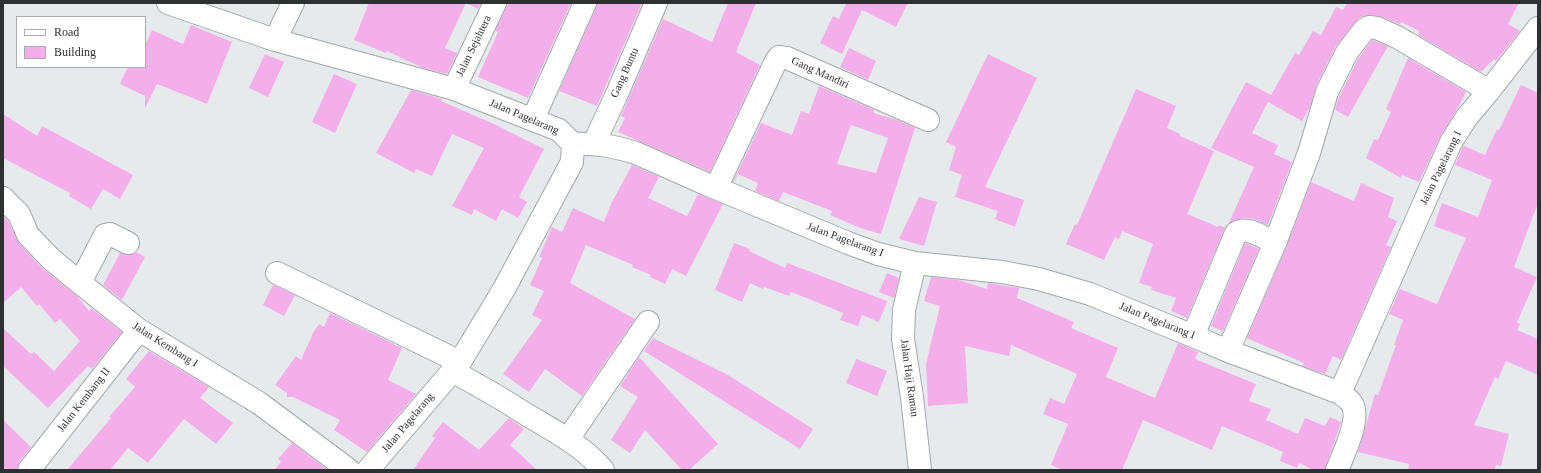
<!DOCTYPE html>
<html>
<head>
<meta charset="utf-8">
<style>
  body { margin:0 }
  #map { position:relative; width:1541px; height:473px; overflow:hidden; background:#e6eaed; font-family:Georgia,serif }
  canvas { display:block }
  .frame { position:absolute; inset:0; border:4px solid #2e3031; pointer-events:none }
  .legend { position:absolute; left:16px; top:16px; width:130px; height:52px; box-sizing:border-box; background:#fff; border:1px solid #abacad; margin:0; padding:5px 7px; list-style:none; font-size:12px; color:#2e3031 }
  .legend li { display:flex; align-items:center; gap:8px; height:20px }
  .legend b { width:20px; border:1px solid #abacad }
</style>
</head>
<body>
<div id="map">
<canvas width="1541" height="473"></canvas>
<div class="frame"></div>
<ul class="legend">
<li><b style="height:5px;background:#fff"></b>Road</li>
<li><b style="height:11px;background:#f4afeb"></b>Building</li>
</ul>
</div>
<script>
const context = document.querySelector('canvas').getContext('2d');
context.lineJoin = 'round';
function fillPath(path, color) {
  context.fillStyle = color;
  context.fill(path, 'evenodd');
}
function stroke(path, color, width, dash) {
  context.strokeStyle = color;
  context.lineWidth = width;
  context.lineCap = dash ? 'butt' : 'round';
  context.setLineDash(dash || []);
  context.stroke(path);
}
function label(font, color, halo, rows, align = 'center') {
  context.font = font + ' Georgia,serif';
  context.lineWidth = 3;
  context.setLineDash([]);
  context.textBaseline = 'middle';
  context.strokeStyle = halo;
  context.fillStyle = color;
  for (const [text, x, y, turn = 0] of rows) {
    context.save();
    context.translate(x, y);
    context.rotate((+turn || 0) * Math.PI / 180);
    context.textAlign = isNaN(turn) ? turn : align;
    if (halo) context.strokeText(text, 0, 0);
    context.fillText(text, 0, 0);
    context.restore();
  }
}
fillPath(new Path2D(`
  M369 3H481L478 9 466 3 445 48 457 53 447 74 423 68 387 51 386 53 354 40Z
  M507 3H571L528 98 478 77 498 32 495 31 506 8Z
  M597 3H642L597 106 559 91 596 8Z
  M728 3H756L736 52 760 65 710 172 618 132 625 118 621 116 663 19 712 42Z
  M846 3H908L896 27 862 10 842 54 820 43 833 16 839 19Z
  M1347 3H1519L1508 24 1520 31 1496 61 1494 59 1481 72 1418 35 1419 31 1401 22 1400 24 1382 17 1371 15 1363 16 1358 19 1336 46 1316 86 1310 107 1302 121 1268 102 1252 133 1278 145 1274 154 1292 162 1268 225 1254 219 1244 218 1235 220 1228 225 1254 167 1211 148 1246 82 1271 95 1295 53 1299 55 1313 31 1321 35 1336 7 1343 10Z
  M191 25 232 42 207 104 157 84 145 108V96L120 84 128 67H145V46L152 30 183 44Z
  M1372 40 1388 46 1348 117 1335 110 1339 97 1358 59Z
  M849 48 876 61 868 80 840 67Z
  M265 54 284 62 268 97 249 88Z
  M988 54 1037 78 985 187 1024 200 1015 227 995 219 998 211 955 197 962 175 949 170 956 147 946 142Z
  M1408 58 1466 92 1456 111 1440 137 1419 182 1402 175 1401 178 1366 158 1374 139 1378 140 1391 112 1386 109Z
  M334 74 357 84 335 133 312 122Z
  M1521 85 1538 93V203L1514 267 1537 277 1517 322 1520 324 1517 330 1538 339V375L1506 361 1498 379 1495 377 1474 425 1509 434 1501 466 1496 465 1495 470H1408L1409 464 1358 452 1375 394 1378 395 1396 345H1394L1403 320 1389 314 1400 289 1437 304 1466 238 1434 226 1442 203 1478 217 1492 180 1455 165 1462 148 1464 146 1485 155 1497 129 1499 130Z
  M819 86 874 110V113L897 120 915 128 881 234 860 228 830 215 832 211 783 192 779 201 755 191 758 183 738 174 734 182H733L761 123 792 135 801 111 809 114ZM851 125 888 138 876 173 837 164Z
  M1136 89 1176 106 1167 128 1180 134V136L1214 151 1187 214 1218 227 1219 225 1225 228 1187 318 1171 311 1176 298 1151 290 1152 287 1139 283 1153 244 1122 231 1119 239 1115 237 1104 260 1066 244 1075 224 1077 225Z
  M411 90 442 99 441 101 494 124 544 149 519 197 527 202 518 218 502 209 496 221 474 209 472 215 452 206 484 148 452 134 432 176 416 169 414 173 376 153Z
  M3 114 37 136 42 126 133 175 120 199 103 189 91 209 69 196 70 193 3 158Z
  M632 165 659 177 648 198 687 216 698 194 723 204 686 276 672 269 665 284 650 277 651 275 632 267 633 265 586 245 570 283 635 319 582 396 545 369 529 392 503 374 542 320 532 315 544 291 530 285 542 258 539 257 552 227 562 232 573 208 604 222 612 202Z
  M1311 182 1354 201 1361 183 1394 198 1388 217 1397 221 1386 245 1391 247 1341 360 1333 356 1325 374 1302 366 1304 363 1247 338 1286 248Z
  M919 197 937 202 924 246 899 239Z
  M3 216 8 221 19 243 42 268 77 296 89 311 91 308 122 332 92 369 88 366 48 408 3 366V328L31 354 34 352 54 371 80 341 60 319 55 323 39 304 37 306 21 287 3 303Z
  M734 243 750 249 749 251 785 268 787 263 887 301 879 322 862 315 858 326 840 320 843 313 819 303 791 292 789 296 764 287 763 289 750 283 742 302 715 290Z
  M1245 243 1259 249 1223 331 1211 326Z
  M136 252 145 257 122 300 103 285 120 253 128 255Z
  M887 273 899 278 894 298 879 292Z
  M931 277 958 280 987 289 988 283 1019 288 1017 298 1074 322 1071 328 1118 348 1106 377 1155 398 1178 343 1198 352 1195 359 1256 384 1249 401 1271 409 1266 420 1298 434 1305 418 1325 426 1330 417 1341 422 1325 470H1314L1299 463 1297 468 1280 461 1283 452 1222 426 1212 450 1143 420 1122 470H1063L1051 465 1068 424 1043 414 1050 398 1064 404 1077 374 1011 345 1009 356 965 346 968 403 928 406 926 364 940 306 924 301Z
  M273 285 295 295 284 316 263 305Z
  M330 313 402 348 388 380 416 394 367 452 334 430 340 420 293 397H287V393L275 385 296 356 301 360 313 333 319 324 324 327Z
  M653 338 728 375 813 429 800 449 644 351Z
  M149 351 209 387 200 398 233 423 216 444 184 419 148 463 128 448 110 470H67L111 418 109 417 135 387 126 379Z
  M639 357 718 444 689 470H682L645 430 630 453 611 440 638 397 620 386Z
  M856 359 887 371 877 396 846 383Z
  M509 418 524 429 510 445 537 470H413L435 438 432 436 443 422 479 450Z
  M3 420 31 447 19 462 17 470H3Z
  M292 443 328 470H274L281 462 278 459Z`), '#f4afeb');
const minor = new Path2D(`
  M168 3 275 40 454 89 559 130 573 144
  M275 40 293 3
  M454 89 495 3
  M533 119 585 3
  M594 143 616 96 656 3
  M573 144C597 143 613 146 636 153L706 184 848 243 878 254 915 263 1002 272 1039 279 1090 294 1193 336 1228 351 1340 393C1344 396 1350 400 1352 404 1361 419 1343 455 1337 470
  M716 188 776 61 779 57 787 58 928 120
  M3 198 19 214 28 235 51 259 79 282 139 330 259 403 349 470
  M915 263 904 310 903 339 912 397 920 470
  M277 273 460 362
  M79 282 84 275 105 235 110 234 128 243
  M1193 336 1236 233C1247 225 1264 238 1275 243L1309 153 1327 92 1347 52 1364 30 1369 27 1377 28 1397 37 1489 91
  M1228 351 1275 243
  M452 371C478 385 504 400 529 416 556 432 583 446 603 470
  M1340 393 1451 142 1467 117 1489 91 1538 28
  M568 439 648 322
  M29 470 139 330
  M368 470 460 362 504 289 572 162 573 144`);
stroke(minor, '#a3a7aa', 24);
stroke(minor, '#fff', 22);
label('11px', '#2e3031', '#fff', [
  ["Jalan Sejahtera",474,46,-64],
  ["Gang Buntu",625,73,-66],
  ["Gang Mandiri",820,73,24],
  ["Jalan Pagelarang",524,117,23],
  ["Jalan Pagelarang I",1441,168,-64],
  ["Jalan Pagelarang I",845,240,20],
  ["Jalan Pagelarang I",1157,321,22],
  ["Jalan Kembang I",165,345,32],
  ["Jalan Haji Raman",909,378,82],
  ["Jalan Kembang II",84,400,-52],
  ["Jalan Pagelarang",408,423,-50]
]);
</script>
</body>
</html>
